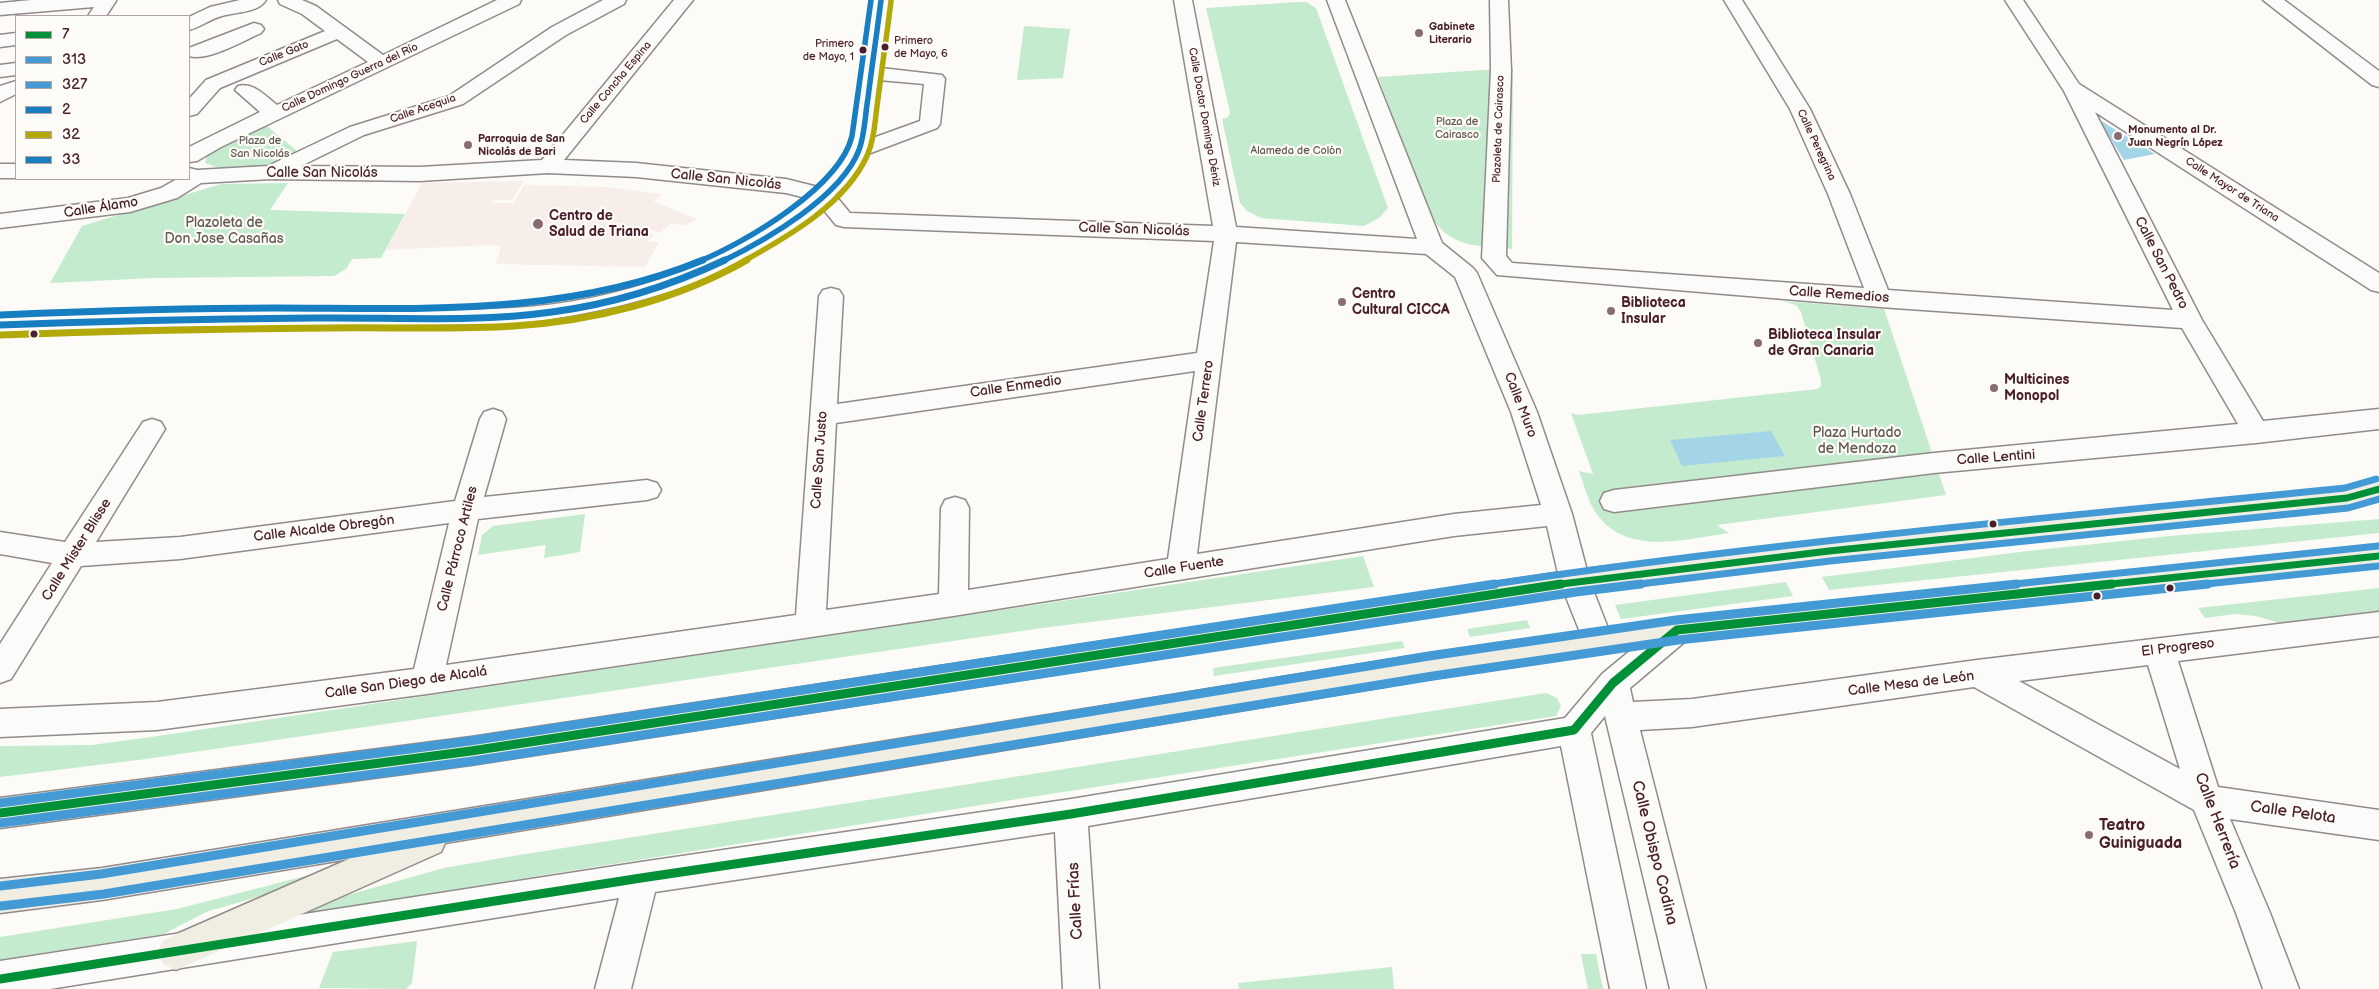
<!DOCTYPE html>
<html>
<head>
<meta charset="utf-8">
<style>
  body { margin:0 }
  #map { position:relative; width:2379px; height:989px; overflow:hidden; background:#fcfbf8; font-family:"Balsamiq Sans",sans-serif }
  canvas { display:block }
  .legend { position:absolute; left:15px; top:15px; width:175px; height:165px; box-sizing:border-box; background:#fdfcf7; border:1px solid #b5a4a5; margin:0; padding:6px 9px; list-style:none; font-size:15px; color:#4a1f2b }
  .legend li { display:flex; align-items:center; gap:10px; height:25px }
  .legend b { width:25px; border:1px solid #b5a4a5 }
</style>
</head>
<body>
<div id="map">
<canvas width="2379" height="989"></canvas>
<ul class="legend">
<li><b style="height:6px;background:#009038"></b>7</li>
<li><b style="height:6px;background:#449ad5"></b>313</li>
<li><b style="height:6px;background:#449ad5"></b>327</li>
<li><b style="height:6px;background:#187ec2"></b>2</li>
<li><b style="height:6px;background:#b2a909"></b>32</li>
<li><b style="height:6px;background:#187ec2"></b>33</li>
</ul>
</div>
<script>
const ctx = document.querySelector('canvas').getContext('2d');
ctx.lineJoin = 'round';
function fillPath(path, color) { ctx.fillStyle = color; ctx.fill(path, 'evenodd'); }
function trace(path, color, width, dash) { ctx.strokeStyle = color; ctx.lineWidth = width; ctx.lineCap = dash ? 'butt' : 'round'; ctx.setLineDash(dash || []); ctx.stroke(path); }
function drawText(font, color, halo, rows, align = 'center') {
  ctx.font = font + ' "Balsamiq Sans",sans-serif'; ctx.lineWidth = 4.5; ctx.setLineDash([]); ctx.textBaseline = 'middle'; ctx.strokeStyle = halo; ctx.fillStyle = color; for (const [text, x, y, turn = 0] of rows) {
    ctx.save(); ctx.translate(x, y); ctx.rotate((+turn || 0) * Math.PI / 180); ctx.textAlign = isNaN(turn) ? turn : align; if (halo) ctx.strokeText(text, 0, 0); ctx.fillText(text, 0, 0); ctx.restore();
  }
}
const built = new Path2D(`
  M524,181L512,200H493L492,203H514L524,185L606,187L662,194L654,202L697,219L686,225L670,224L660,233L649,229L646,231L654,235L647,242H659L645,267L496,264L501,246L492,245L386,250L422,183Z`);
const green = new Path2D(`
  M1297,2H1306L1316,8L1388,208L1379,218L1364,226L1261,218L1247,211L1240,203L1222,119L1228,117L1230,112L1206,8Z
  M1024,26L1070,29L1063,78L1017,80Z
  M1513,68L1512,249C1477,245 1450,249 1430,214L1378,77Z
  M292,108L297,111L267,126L298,152L260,169L219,168L205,163L207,153Z
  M288,183L270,210L405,214L381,258L352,259L346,269L334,276L154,278L50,283L82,226L221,184Z
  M1782,301L1884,309L1946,495L1717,525L1729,533C1685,539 1624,558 1594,510C1587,498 1584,484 1579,471L1593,474L1571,413L1578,415L1817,389L1821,386V380L1801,312L1796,305Z
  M585,514L580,552L544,558L546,545L478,555L482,535L493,526Z
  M2379,519V533L1829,590L1822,577L2028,551L2169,536Z
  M1363,556L1374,587L1042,628L146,759L0,777V746L92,745L151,737Z
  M1786,582L1793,596L1621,619L1615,605Z
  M2379,588V613L2283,624L2256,616L2235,614L2205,618L2198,608Z
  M1527,620L1530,628L1470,637L1467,629Z
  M1402,641L1405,648L1214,676L1213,668Z
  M1546,693L1557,698L1561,706L1556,716L1018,799L302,914L303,911L312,905L444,868L513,856Z
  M317,873L319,879L206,912L164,934L0,960V937L177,909Z
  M417,941L412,983L406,989L319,988L333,952Z
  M1581,954H1596L1603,989H1588Z
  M1392,967L1394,989H1239L1238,983Z`);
const water = new Path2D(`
  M2098,119L2155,154L2124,160Z
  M1771,431L1785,456L1682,466L1670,440Z`);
const minor = new Path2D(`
  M31,0H116V1L106,16H88L94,7L0,15V3Z
  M240,0H266C258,13 235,12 222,16C210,19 201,27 189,30V17L210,7Z
  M278,0H302L316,6L383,55L497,0H521L519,4L221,147L197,161L189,162V147L260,112L235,90L238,86C254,82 265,96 277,105L368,62L337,39L220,88L197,114L189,116V99L206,80L325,31L302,14L280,4Z
  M603,0H626L624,4L566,35L463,104L364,135L301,166L420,167L542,160L674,0H693L564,160L636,163L786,179L818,187L842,162L850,145L872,0H890L881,68L942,75L945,79L940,124L937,128L868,154L852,178L835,195L850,213L1213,226L1174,0H1192L1236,227L1417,239L1327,0H1345L1442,243L1473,268L1477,273L1537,412L1572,514L1590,582L1613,641L1609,650L1598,654L1587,650L1560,582L1547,526L1454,536L953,616L427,694L157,730L0,737V709L157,702L414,669L449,523L180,559L81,566L11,679L0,683V644L52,563L0,554V532L65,542L143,422L152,419L161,422L165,429L96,542L180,537L455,501L480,419L484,412L493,409L502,412L506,419L484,497L647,480L657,483L661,490L657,497L647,500L478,519L446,665L796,615L819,296L823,290L831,288L839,290L843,296L837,404L1197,353L1214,241L844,227L836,225L822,208C734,282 626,311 514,324L148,327L0,333V317C102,313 203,310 305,309C374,309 445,312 514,308C619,302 724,265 806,198L786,193L636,177L548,173L420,181L271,179L201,183L177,198L130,212L0,228V214L128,198L161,188L177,179H189V168L197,170L268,166L350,127L449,96L552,27ZM879,80L924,84L920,121L873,138ZM1236,242L1426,254L1455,277L1511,412L1541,505L1454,514L1197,554ZM1195,371L1168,559L968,590L969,508L965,500L955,497L945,500L941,508L939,594L826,610L836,423Z
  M1490,0H1508L1511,70L1506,256L1512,263L1864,288L1828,194L1790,109L1724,0H1742L1810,109L1850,194L1888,290L2173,310L2064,91L2005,0H2023L2079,84L2379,273V292L2371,290L2095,112L2202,320L2263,421L2379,409V429L2256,443L1934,473L1614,512L1604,509L1600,501L1604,493L1614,490L1934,453L2238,424L2182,328L1880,307L1497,275L1482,258L1491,70Z
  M2263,0H2284L2379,71V87L2372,85Z
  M254,23L261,25L264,29L261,33C243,41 207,62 189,56V48Z
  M16,33V45L0,47V35Z
  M16,63V75L0,77V65Z
  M16,81V94L0,102V86Z
  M0,164H16V178H0Z
  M2379,612V636L2178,661L2218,787L2379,810V840L2230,819L2270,913L2299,989H2263L2236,913L2194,810L1974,687L1692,727L1640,730L1706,989H1670L1605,716L1591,733L1646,989H1610L1561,746L1088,826L1099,989H1063L1055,832L655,892L631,989H595L619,898L50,989H0V961L641,862L1071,799L1565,718L1602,674L1666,621L1677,618L1688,621L1692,630L1688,639L1630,688L1633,702L1692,699L1977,660ZM2148,665L2180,769L2019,681Z`);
const major = new Path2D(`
  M2379,479V499L2347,509L1829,562L1575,594L471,765L0,828V798L471,737L1575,570L1829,540L2347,487Z
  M2379,545V567L1677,642L1431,679L445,843L441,852L176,970L163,964L158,952L163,940L349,859L102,900L0,913V879L102,868L1431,653L1677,618Z`);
const bus1Far1 = new Path2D(`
  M1553,585L1829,551L2347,498L2379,489
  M2101,585L2379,556`);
const bus1 = new Path2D(`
  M0,813L471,751L1561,584
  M0,979L641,878L1071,814L1574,730L1613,683L1677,630L2112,584`);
const bus2Far1 = new Path2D(`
  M1631,585L1830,561L2348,508L2379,499
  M2196,585L2379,566`);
const bus2 = new Path2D(`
  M1,823L473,761L1576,592L1641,584
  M1,906L104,894L1433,676L1678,640L2208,584`);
const bus3Far1 = new Path2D(`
  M1487,585C1771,542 2059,517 2345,488L2376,479
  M2005,585L2378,546`);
const bus3 = new Path2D(`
  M0,803L470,741L1495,584
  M0,886L101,874L1429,656L1676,620L2017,584`);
const bus4Far1 = new Path2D(`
  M723,261C766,240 841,197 859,150C865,134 865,115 868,98C872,65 877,33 881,0`);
const bus4 = new Path2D(`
  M0,325C105,321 209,319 314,318C393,317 474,323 552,312C613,304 670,286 725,260`);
const bus5Far1 = new Path2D(`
  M744,261C789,236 845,204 867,156C875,138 875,118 878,99C882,67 887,34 891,1`);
const bus5 = new Path2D(`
  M0,335C109,331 218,329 327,328C389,327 452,330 514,326C594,321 677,300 747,260`);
const bus6Far1 = new Path2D(`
  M700,261C746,242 840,187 852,136L871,0`);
const bus6 = new Path2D(`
  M0,315C92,311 184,308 275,308C422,308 565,317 703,260`);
const markers = [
  [1419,33,5,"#886c73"],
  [885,47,4.5,"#4a1f2b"],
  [863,50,4.5,"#4a1f2b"],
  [2118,136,5,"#886c73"],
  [468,145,5,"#886c73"],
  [538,224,6,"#886c73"],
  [1342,302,5,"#886c73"],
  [1611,311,5,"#886c73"],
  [34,334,4.5,"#4a1f2b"],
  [1758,343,5,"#886c73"],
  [1994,388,5,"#886c73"],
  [1993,524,4.5,"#4a1f2b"],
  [2170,588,4.5,"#4a1f2b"],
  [2097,596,4.5,"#4a1f2b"],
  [2089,835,5,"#886c73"]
];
const farPoinames = [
  ["Gabinete",1429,27],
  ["Literario",1429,40],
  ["Monumento al Dr.",2128,130],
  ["Juan Negrín López",2128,143],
  ["Parroquia de San",478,139],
  ["Nicolás de Bari",478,152]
];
const farBusnames = [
  ["Primero",894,41],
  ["de Mayo, 6",894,54],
  ["Primero",854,44,"right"],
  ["de Mayo, 1",854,57,"right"]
];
const farStreetnames = [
  ["Calle Gato",284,54,-22],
  ["Calle Domingo Guerra del Río",350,78,-25],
  ["Calle Concha Espina",616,83,-50],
  ["Calle Acequia",423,109,-19],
  ["Calle Doctor Domingo Déniz",1204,117,80],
  ["Plazoleta de Cairasco",1499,129,-88],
  ["Calle Peregrina",1816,145,65],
  ["Calle Mayor de Triana",2232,190,33]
];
const farParknames = [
  ["Plaza de",1457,122],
  ["Cairasco",1457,135],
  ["Plaza de",260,141],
  ["San Nicolás",260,154],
  ["Alameda de Colón",1296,151]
];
const streetNames = [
  ["Calle San Nicolás",322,173],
  ["Calle San Nicolás",726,180,6],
  ["Calle Álamo",101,208,-9],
  ["Calle San Nicolás",1134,230,2],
  ["Calle San Pedro",2161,263,63],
  ["Calle Remedios",1839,295,4],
  ["Calle Enmedio",1016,387,-8],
  ["Calle Terrero",1204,401,-82],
  ["Calle Muro",1520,405,69],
  ["Calle Lentini",1996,458,-4],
  ["Calle San Justo",820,460,-86],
  ["Calle Alcalde Obregón",324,529,-7],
  ["Calle Párroco Artiles",458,549,-76],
  ["Calle Mister Blisse",77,550,-58],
  ["Calle Fuente",1184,568,-9],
  ["El Progreso",2178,648,-7],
  ["Calle San Diego de Alcalá",406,683,-8],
  ["Calle Mesa de León",1911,684,-7]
];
const poiNames = [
  ["Centro de",549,216],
  ["Salud de Triana",549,232],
  ["Centro",1352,294],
  ["Cultural CICCA",1352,310],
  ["Biblioteca",1621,303],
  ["Insular",1621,319],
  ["Biblioteca Insular",1768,335],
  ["de Gran Canaria",1768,351],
  ["Multicines",2004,380],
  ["Monopol",2004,396]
];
const parkNames = [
  ["Plazoleta de",224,223],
  ["Don Jose Casañas",224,239],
  ["Plaza Hurtado",1857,433],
  ["de Mendoza",1857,449]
];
const nearStreetnames = [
  ["Calle Pelota",2293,813,8],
  ["Calle Herrería",2217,821,69],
  ["Calle Obispo Codina",1654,853,76],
  ["Calle Frías",1076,901,-93]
];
const nearPoinames = [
  ["Teatro",2099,826],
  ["Guiniguada",2099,844]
];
fillPath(built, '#f7ede9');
fillPath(green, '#c4ebce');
fillPath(water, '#a4d5e6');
trace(minor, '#928a8b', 3);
trace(major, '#928a8b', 3);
fillPath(minor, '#fbfbf9');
fillPath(major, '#f0ede3');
trace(bus1Far1, '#009038', 7);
trace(bus1, '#009038', 9);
trace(bus2Far1, '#449ad5', 7);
trace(bus2, '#449ad5', 9);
trace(bus3Far1, '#449ad5', 7);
trace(bus3, '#449ad5', 9);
trace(bus4Far1, '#187ec2', 5.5);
trace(bus4, '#187ec2', 7);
trace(bus5Far1, '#b2a909', 5.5);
trace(bus5, '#b2a909', 7);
trace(bus6Far1, '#187ec2', 5.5);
trace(bus6, '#187ec2', 7);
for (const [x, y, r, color] of markers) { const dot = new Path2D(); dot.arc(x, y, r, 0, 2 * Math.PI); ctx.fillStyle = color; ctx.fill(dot); trace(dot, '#fdfcf7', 2); }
drawText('bold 11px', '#4a1f2b', '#fdfcf7', farPoinames, 'left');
drawText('11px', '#4a1f2b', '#fdfcf7', farBusnames, 'left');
drawText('11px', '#4a1f2b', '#fdfcf7', farStreetnames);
drawText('11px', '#615851', '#fdfcf7', farParknames);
drawText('14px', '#4a1f2b', '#fdfcf7', streetNames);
drawText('bold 14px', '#4a1f2b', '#fdfcf7', poiNames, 'left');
drawText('14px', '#615851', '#fdfcf7', parkNames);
drawText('16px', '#4a1f2b', '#fdfcf7', nearStreetnames);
drawText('bold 16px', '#4a1f2b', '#fdfcf7', nearPoinames, 'left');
</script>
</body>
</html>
